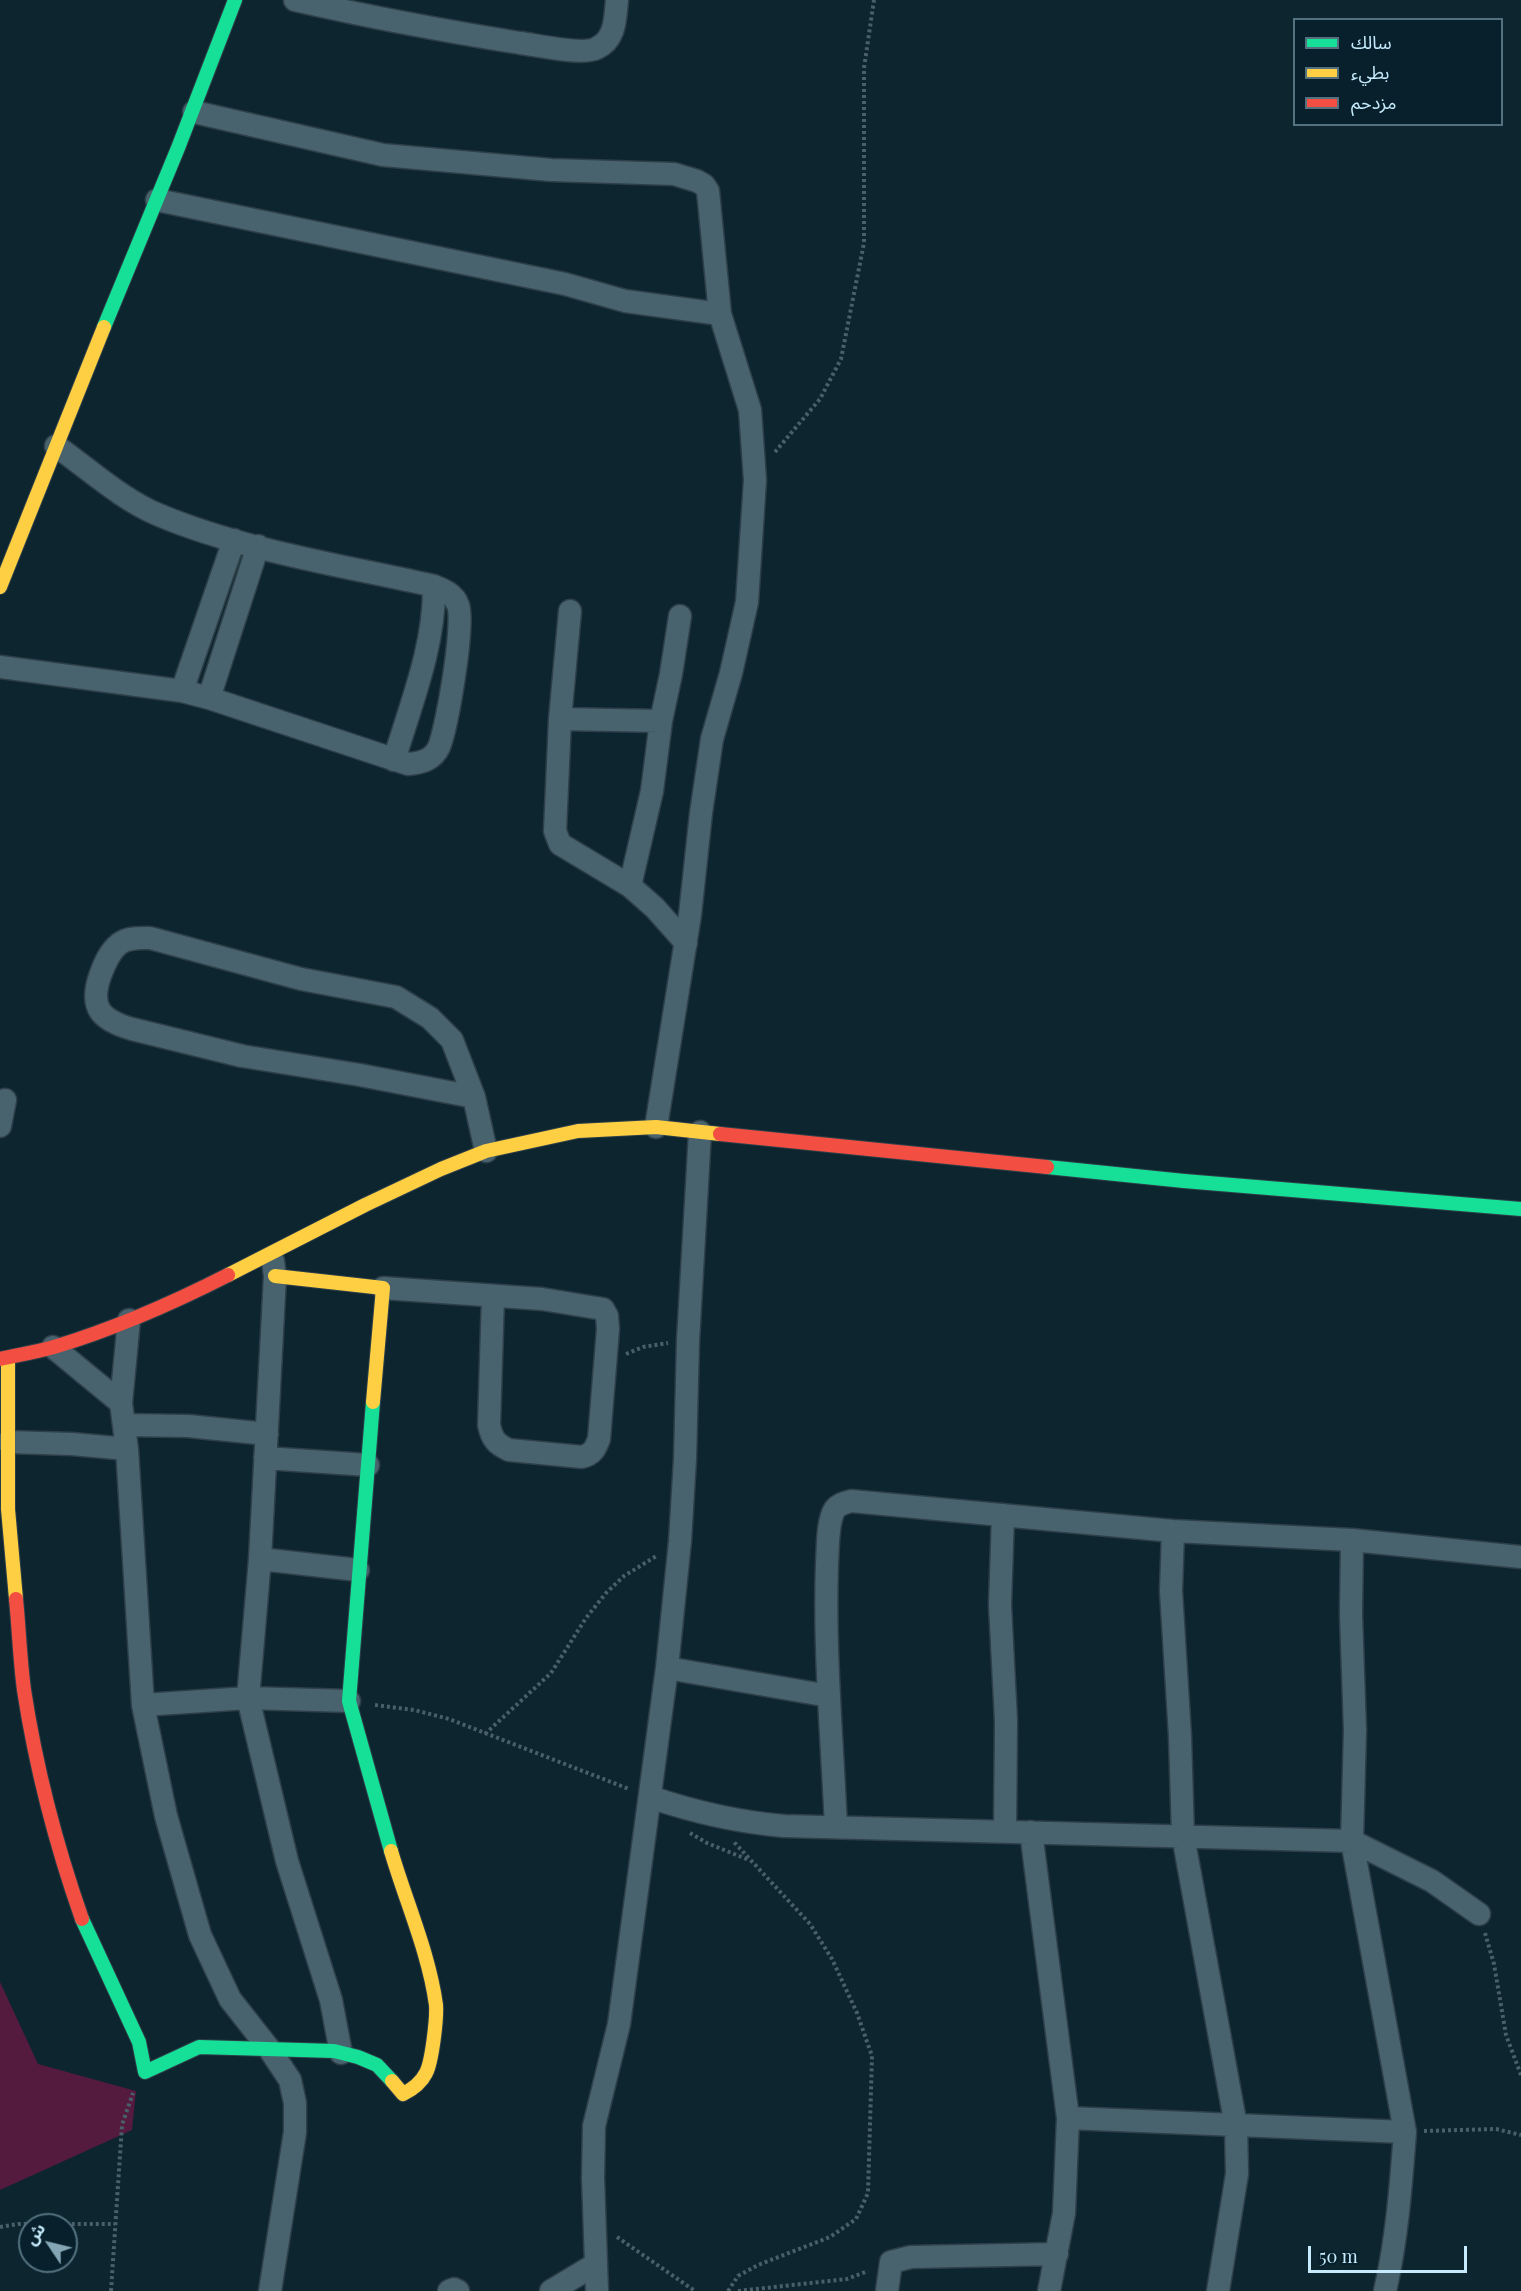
<!DOCTYPE html>
<html>
<head>
<meta charset="utf-8">
<style>
  body { margin:0 }
  #map { position:relative; width:1521px; height:2291px; overflow:hidden; background:#0d252f; font-family:"Playfair Display","Noto Sans Arabic",serif }
  canvas { display:block }
  .legend { position:absolute; left:1293px; top:18px; width:210px; height:108px; box-sizing:border-box; background:#07202b; border:2px solid #53717f; margin:0; padding:8px 10px; list-style:none; font-size:18px; color:#c6ebfd }
  .legend li { display:flex; align-items:center; gap:12px; height:30px }
  .legend b { width:30px; border:2px solid #53717f }
  .north { position:absolute; left:18px; top:2213px; width:60px; height:60px; box-sizing:border-box; background:#07202b; border:2px solid #53717f; border-radius:50%; rotate:305deg; font-size:16px; font-weight:700; line-height:24px; text-align:center; color:#c6ebfd }
  .north::after { content:''; display:block; margin:auto; width:21px; height:27px; background:#85a6b5; clip-path:polygon(50% 0,100% 100%,50% 72%,0 100%) }
  .scale { position:absolute; left:1308px; top:2246px; width:159px; height:27px; box-sizing:border-box; border:3px solid #c6ebfd; border-top:0; padding-left:8px; font-size:18px; line-height:21px; white-space:nowrap; color:#c6ebfd; -webkit-text-stroke:4px #07202b; paint-order:stroke }
</style>
</head>
<body>
<div id="map">
<canvas width="1521" height="2291"></canvas>
<ul class="legend">
<li><b style="height:8px;background:#16e098"></b>سالك</li>
<li><b style="height:8px;background:#ffcf43"></b>بطيء</li>
<li><b style="height:8px;background:#f24e42"></b>مزدحم</li>
</ul>
<div class="north">ش</div>
<div class="scale">50 m</div>
</div>
<script>
const ctx = document.querySelector('canvas').getContext('2d');
ctx.lineJoin = 'round';
function fillPath(path, color) { ctx.fillStyle = color; ctx.fill(path, 'evenodd'); }
function trace(path, color, width, dash) { ctx.strokeStyle = color; ctx.lineWidth = width; ctx.lineCap = dash ? 'butt' : 'round'; ctx.setLineDash(dash || []); ctx.stroke(path); }
const green = new Path2D(`
  M0,1982L38,2064L136,2091L132,2130L0,2190Z`);
const path = new Path2D(`
  M775,452L820,399L841,359L864,243V68L874,0
  M626,1354L643,1347L668,1343
  M375,1705L414,1710L449,1719L629,1789
  M485,1734L551,1673L586,1618L606,1593L624,1576L658,1555
  M690,1833L707,1843L749,1860
  M1485,1933L1494,1964L1506,2035L1521,2075
  M1424,2131L1496,2129L1521,2135
  M0,2227L18,2224H115
  M617,2237L695,2291
  M111,2291L122,2125L133,2093
  M728,2291L738,2276L758,2265L830,2237L856,2219L868,2193L872,2056L857,2013L832,1959L810,1924L733,1841
  M738,2291L847,2279L868,2271`);
const street = new Path2D(`
  M295,0C369,17 445,31 520,43C537,45 583,56 597,48C616,39 615,18 617,0
  M194,112L383,155L551,170L674,174L697,181L704,185L708,191L720,314L750,410L755,480L747,602L731,673L712,739L701,813L690,915L656,1127
  M157,200L565,284L625,301L720,314
  M570,611L560,719L555,831L560,844L630,886L655,908L686,943
  M0,667L182,691L209,698L408,764C421,763 433,760 439,747C447,727 465,624 458,605C454,594 444,590 434,586C345,566 242,550 159,515C121,499 89,469 56,446
  M182,691L234,540
  M209,698L258,546
  M560,719L661,721
  M394,760C411,704 435,645 434,586
  M630,886L652,791L661,721L671,674L680,616
  M474,1097L360,1075L242,1056L132,1029C101,1020 89,1008 100,976C104,965 109,952 119,944C128,937 140,938 150,938L301,979L396,997L430,1018L452,1040L474,1097L486,1151
  M0,1126L5,1100
  M273,1261L275,1276L260,1559L248,1698L287,1861L331,2000L341,2053
  M383,1288L542,1299L603,1309L607,1316L608,1329L599,1439C595,1449 593,1454 582,1457L509,1450C496,1444 492,1439 489,1425L493,1296
  M129,1320L121,1403L127,1449L143,1705L166,1816L200,1935L230,1999L270,2050L290,2080L295,2103V2132L270,2291
  M53,1347L121,1403
  M124,1425L188,1426L267,1434
  M8,1442L72,1444L127,1449
  M265,1458L368,1465
  M1003,1515L1000,1605L1006,1721L1005,1831
  M1173,1531L1171,1591L1180,1736L1183,1836L1236,2126L1237,2174L1218,2291
  M260,1559L358,1570
  M667,1668L829,1696
  M143,1705L248,1698L349,1701
  M650,1797C694,1812 737,1822 784,1826L1352,1841L1432,1881L1479,1914
  M836,1827C832,1739 824,1651 827,1564C828,1550 827,1521 835,1509C839,1504 844,1503 851,1501L1173,1531L1352,1540L1521,1557
  M1031,1832L1068,2118L1064,2213L1049,2291
  M1068,2118L1405,2132L1352,1841L1355,1730L1351,1615L1352,1540
  M449,2291L454,2289L458,2291
  M551,2291L596,2264
  M597,2291L593,2178L594,2126L619,2024L667,1668L680,1541L685,1459L688,1341L700,1132
  M887,2291L891,2262L911,2257L1057,2254
  M1385,2291C1397,2239 1401,2185 1405,2132`);
const fast = new Path2D(`
  M104,327L178,148L235,0
  M1047,1167L1184,1181L1521,1209
  M373,1402L349,1701L391,1851
  M82,1919L139,2042L145,2072L199,2047L334,2051L358,2057L377,2065L392,2081`);
const slow = new Path2D(`
  M0,587L104,327
  M228,1275L365,1205L441,1169L486,1151L578,1131L656,1127L720,1134
  M275,1276L383,1288L373,1402
  M8,1358V1509L16,1599
  M391,1851C406,1902 429,1953 436,2005C437,2018 432,2062 426,2073C421,2083 413,2089 403,2094L392,2081`);
const jam = new Path2D(`
  M720,1134L1047,1167
  M0,1359C18,1355 36,1352 54,1347C114,1329 173,1303 228,1275
  M16,1599C19,1629 20,1660 24,1690C36,1768 56,1845 82,1919`);
fillPath(green, '#551b3f');
trace(street, '#2d3f48', 25);
trace(fast, '#2d3f48', 16);
trace(slow, '#2d3f48', 16);
trace(jam, '#2d3f48', 16);
trace(path, '#49606a', 4, [3, 3]);
trace(street, '#48636e', 22);
trace(fast, '#16e098', 14);
trace(slow, '#ffcf43', 14);
trace(jam, '#f24e42', 14);
</script>
</body>
</html>
